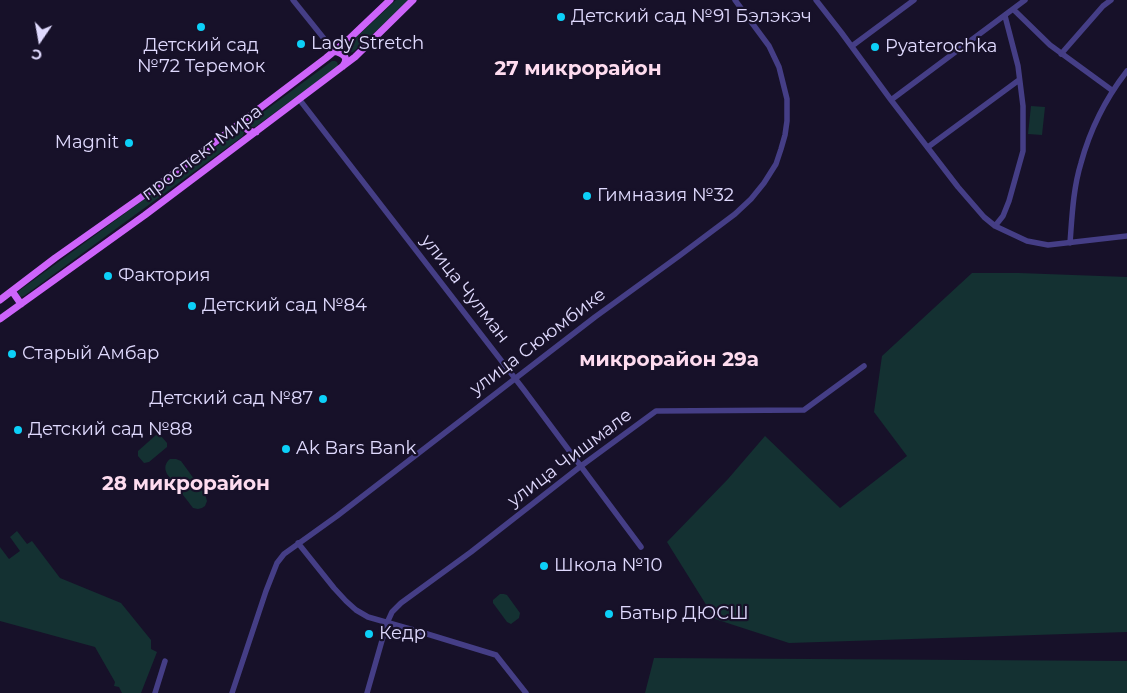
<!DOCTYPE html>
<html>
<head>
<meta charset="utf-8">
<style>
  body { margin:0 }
  #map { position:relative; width:1127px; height:693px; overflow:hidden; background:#171129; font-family:Montserrat,sans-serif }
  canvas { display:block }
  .north { position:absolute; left:15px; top:15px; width:50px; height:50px; -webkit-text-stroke:4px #171129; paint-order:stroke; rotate:192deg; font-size:14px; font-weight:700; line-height:20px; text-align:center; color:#e0dafe }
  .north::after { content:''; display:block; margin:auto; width:18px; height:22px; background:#e0dafe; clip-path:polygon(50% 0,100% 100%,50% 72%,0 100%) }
</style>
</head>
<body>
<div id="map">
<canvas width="1127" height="693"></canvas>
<div class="north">С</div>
</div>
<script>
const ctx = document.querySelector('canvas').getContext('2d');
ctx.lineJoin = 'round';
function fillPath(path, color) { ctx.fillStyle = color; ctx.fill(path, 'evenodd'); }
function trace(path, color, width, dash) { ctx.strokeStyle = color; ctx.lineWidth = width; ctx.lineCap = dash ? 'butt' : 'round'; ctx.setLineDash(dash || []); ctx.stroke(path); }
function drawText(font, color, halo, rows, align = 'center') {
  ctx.font = font + ' Montserrat,sans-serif'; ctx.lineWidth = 4.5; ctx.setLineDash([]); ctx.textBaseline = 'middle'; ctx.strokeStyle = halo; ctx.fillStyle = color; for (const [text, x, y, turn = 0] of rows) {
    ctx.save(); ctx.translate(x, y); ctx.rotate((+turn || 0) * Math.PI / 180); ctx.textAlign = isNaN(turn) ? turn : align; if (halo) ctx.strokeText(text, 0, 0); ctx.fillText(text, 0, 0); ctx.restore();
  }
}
const green = new Path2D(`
  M396,0H410L353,52L348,53L346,51V48L347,46Z
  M332,61H335L337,62L338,65L337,67L255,127H252L249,125L251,121Z
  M1031,106L1045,107L1042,135L1028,134Z
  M241,129L244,132L243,136L24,296L21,297L19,295L18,292L20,290L239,130Z
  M972,273H1019L1127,277V632L789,643L715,619L667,542L728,479L765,436L840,508L907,456L874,412L882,356Z
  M156,435L161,436L167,443V447L149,462L144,463L138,456V451Z
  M170,459H176L181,461L205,494L207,501L205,506L202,508L198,509L193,508L167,474C164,468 165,463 170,459Z
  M17,531L27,544L32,541L60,578L121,603L151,640V649L157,652L141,693H122L119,687L114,686L115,682L95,647L0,621V547L9,559L20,551L10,537Z
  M500,594H504L507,595L520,613L519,618L511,624L507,622L493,603V600Z
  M654,658L1127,661V693H645Z`);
const minor = new Path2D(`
  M293,0L334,51
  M816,0L841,32L891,100L958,187L984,217L995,226L1027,241L1048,245L1127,236
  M1013,9L1050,45L1113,91
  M852,46L914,0
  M1061,54L1103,6L1111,0
  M299,99L524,390L641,547
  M891,100L1025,0
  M928,147L1019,80
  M995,226L1003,216L1009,201L1023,151V106L1018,66L1005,16
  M1070,243C1072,217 1073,189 1081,163C1090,130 1106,98 1127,71
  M298,543L334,588L346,601L356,610L368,617L424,633L496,655L526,693
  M155,693L165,661
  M232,693L266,591L277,563L284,554L337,516L595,317L679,256L735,214L751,199L764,183L776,164L781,149L785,135L787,121V99L779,67L769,46L735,0
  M367,693L387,623L392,612L401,603L471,552L581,466L656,411L804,410L864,366`);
const major = new Path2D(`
  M334,51C342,53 350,57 343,66
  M246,118C242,127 247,132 256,132
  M12,291L21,304
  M0,300L55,258L157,186L326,58L349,39L390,0
  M0,319L145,215L343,66L355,57L413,0`);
const markers = [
  [561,17,5,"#0cd0f8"],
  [201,27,5,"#0cd0f8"],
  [301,44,5,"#0cd0f8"],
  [875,47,5,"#0cd0f8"],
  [129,143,5,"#0cd0f8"],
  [587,196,5,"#0cd0f8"],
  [108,276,5,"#0cd0f8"],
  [192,306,5,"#0cd0f8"],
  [12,354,5,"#0cd0f8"],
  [323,399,5,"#0cd0f8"],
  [18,430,5,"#0cd0f8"],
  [286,449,5,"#0cd0f8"],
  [544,566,5,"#0cd0f8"],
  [609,614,5,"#0cd0f8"],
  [369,634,5,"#0cd0f8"]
];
const poiNames = [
  ["Детский сад №91 Бэлэкэч",571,17],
  ["Lady Stretch",311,44],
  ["Детский сад",201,46,"center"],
  ["№72 Теремок",201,67,"center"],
  ["Pyaterochka",885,47],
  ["Magnit",119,143,"right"],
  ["Гимназия №32",597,196],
  ["Фактория",118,276],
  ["Детский сад №84",202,306],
  ["Старый Амбар",22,354],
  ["Детский сад №87",313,399,"right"],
  ["Детский сад №88",28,430],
  ["Ak Bars Bank",296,449],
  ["Школа №10",554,566],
  ["Батыр ДЮСШ",619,614],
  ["Кедр",379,634]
];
const streetNames = [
  ["проспект Мира",202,153,-37],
  ["улица Чулман",465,289,52],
  ["улица Сююмбике",538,342,-37],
  ["улица Чишмале",570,458,-37]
];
const quarterNames = [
  ["27 микрорайон",578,69],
  ["микрорайон 29а",669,360],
  ["28 микрорайон",186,484]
];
fillPath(green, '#143132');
trace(minor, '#453e86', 5.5);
trace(major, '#cd64fa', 7);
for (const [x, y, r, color] of markers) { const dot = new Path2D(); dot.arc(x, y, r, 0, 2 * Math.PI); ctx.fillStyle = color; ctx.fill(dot); trace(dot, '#171129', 2); }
drawText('18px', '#e0dafe', '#171129', poiNames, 'left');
drawText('18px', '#e0dafe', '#171129', streetNames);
drawText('bold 20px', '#fedcef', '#171129', quarterNames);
</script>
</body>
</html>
